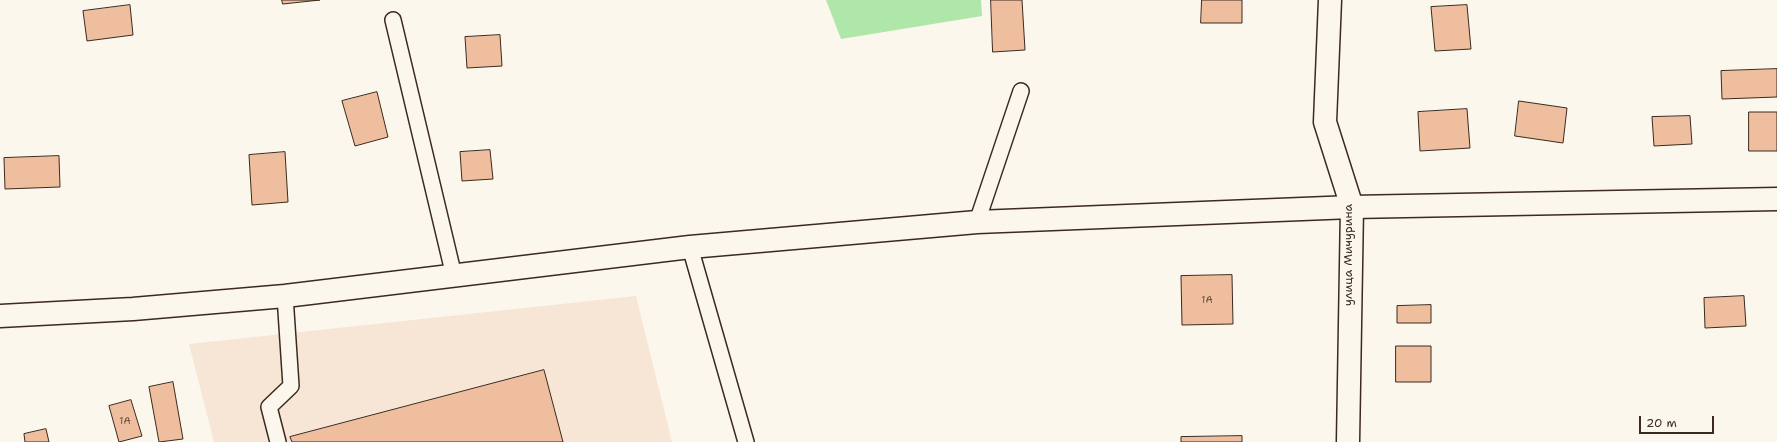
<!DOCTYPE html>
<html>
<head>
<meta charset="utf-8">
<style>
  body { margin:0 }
  #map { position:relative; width:1777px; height:442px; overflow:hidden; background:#fbf7ec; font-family:"Shantell Sans",sans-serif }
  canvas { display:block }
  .scale { position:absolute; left:1639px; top:416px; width:75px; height:18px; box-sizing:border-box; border:2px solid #3b2a1e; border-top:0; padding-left:5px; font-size:12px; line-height:14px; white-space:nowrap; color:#3b2a1e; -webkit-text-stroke:3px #fbf7ec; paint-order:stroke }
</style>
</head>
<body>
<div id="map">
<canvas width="1777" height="442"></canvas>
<div class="scale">20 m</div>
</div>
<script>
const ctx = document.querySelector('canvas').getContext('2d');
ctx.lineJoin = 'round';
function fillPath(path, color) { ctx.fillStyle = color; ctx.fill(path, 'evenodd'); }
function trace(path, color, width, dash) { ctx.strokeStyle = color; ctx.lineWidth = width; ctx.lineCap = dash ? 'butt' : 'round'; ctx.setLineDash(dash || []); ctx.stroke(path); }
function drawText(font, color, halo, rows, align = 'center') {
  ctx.font = font + ' "Shantell Sans",sans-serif'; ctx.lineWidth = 4; ctx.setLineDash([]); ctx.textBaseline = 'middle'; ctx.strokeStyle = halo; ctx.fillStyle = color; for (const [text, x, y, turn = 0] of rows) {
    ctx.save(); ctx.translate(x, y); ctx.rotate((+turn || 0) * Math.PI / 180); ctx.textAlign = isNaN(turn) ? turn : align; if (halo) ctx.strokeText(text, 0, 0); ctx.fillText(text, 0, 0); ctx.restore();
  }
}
const built = new Path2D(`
  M636,296L672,442H214L189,344Z`);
const green = new Path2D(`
  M826,0H981L982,16L841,39Z`);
const building = new Path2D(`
  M282,0H320L283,4Z
  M991,0H1022L1025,50L993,52Z
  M1202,0H1242V23H1201Z
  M130,5L133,35L87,41L83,11Z
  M1467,5L1471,49L1435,51L1431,7Z
  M500,35L502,66L467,68L465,37Z
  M1777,69V97L1722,99L1721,71Z
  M377,92L388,137L355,146L342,101Z
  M1519,101L1567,108L1563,143L1515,136Z
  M1467,109L1470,148L1420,151L1418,112Z
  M1749,112H1777V151H1749Z
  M1690,116L1692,144L1654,146L1652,117Z
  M490,150L493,179L462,181L460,152Z
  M285,152L288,202L252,205L249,155Z
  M59,156L60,187L5,189L4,158Z
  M1232,275L1233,324L1182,325L1181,276Z
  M1744,296L1746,326L1705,328L1704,298Z
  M1431,305V323H1397V306Z
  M1396,346H1431V382H1396Z
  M544,370L563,442H292L290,437Z
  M173,382L183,439L159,442L149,387Z
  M131,400L142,436L119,442L109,406Z
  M46,429L49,442H25L24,434Z
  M1242,436V442H1181V437Z`);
const service = new Path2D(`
  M393,20L454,276
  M977,222L1021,91
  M690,247L746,442
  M278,442L269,407L291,386L285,296`);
const minor = new Path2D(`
  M1330,0L1325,122L1352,207L1348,442`);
const tertiary = new Path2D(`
  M0,316L133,309L285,296L690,247L977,222L1352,207L1777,199`);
const numberNames = [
  ["1А",1207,300],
  ["1А",125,421]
];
const streetNames = [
  ["улица Мичурина",1349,255,-90]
];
fillPath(built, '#f7e6d5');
fillPath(green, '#afe6a9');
fillPath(building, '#eebe9e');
trace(building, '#3b2a1e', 1);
trace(service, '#3b2a1e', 18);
trace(minor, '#3b2a1e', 25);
trace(tertiary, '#3b2a1e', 25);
trace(service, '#fbf7ec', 15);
trace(minor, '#fbf7ec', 22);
trace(tertiary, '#fbf7ec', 22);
drawText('10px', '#684f3e', null, numberNames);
drawText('12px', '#3b2a1e', '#fbf7ec', streetNames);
</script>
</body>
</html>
